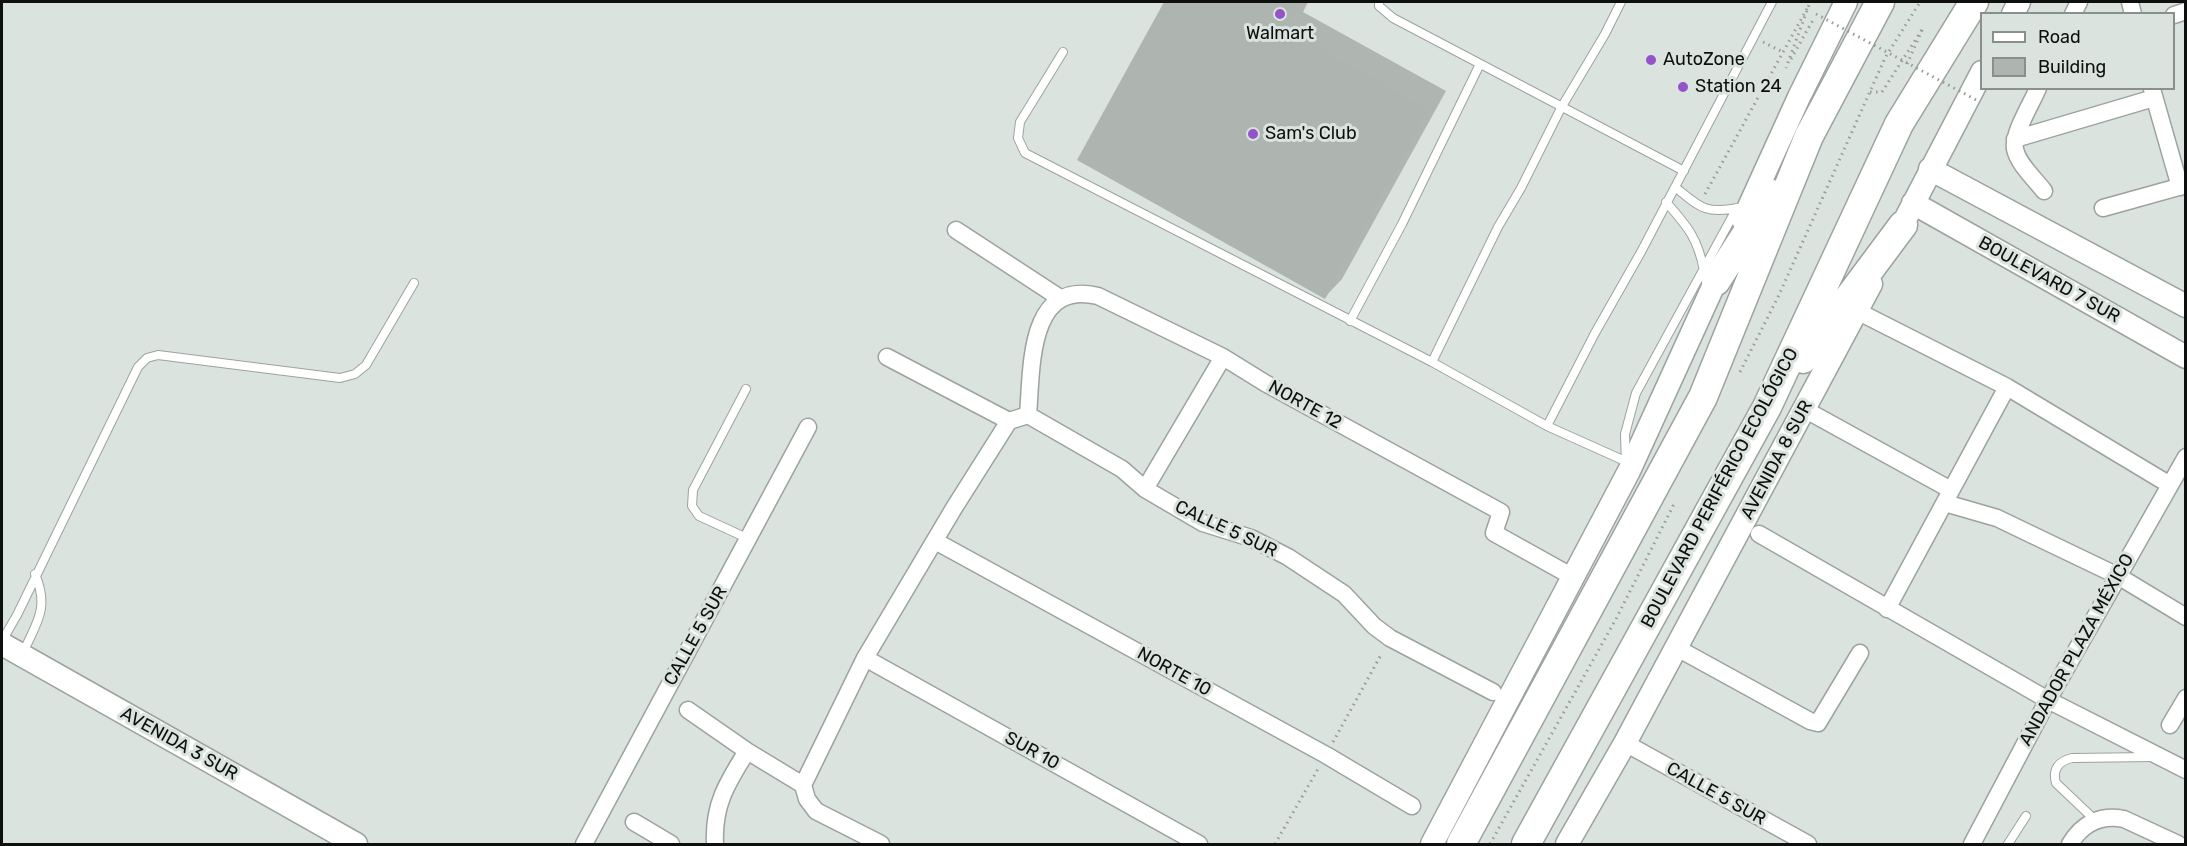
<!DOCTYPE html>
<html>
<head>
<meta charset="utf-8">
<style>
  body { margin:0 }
  #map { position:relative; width:2187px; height:846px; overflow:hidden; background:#dbe3de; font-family:Rubik,sans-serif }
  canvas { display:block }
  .frame { position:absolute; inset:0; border:3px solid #0d100e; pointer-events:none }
  .legend { position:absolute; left:1980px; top:12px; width:195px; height:78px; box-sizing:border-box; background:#dbe3de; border:2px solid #898f8b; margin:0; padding:8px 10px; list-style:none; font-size:18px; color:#0d100e }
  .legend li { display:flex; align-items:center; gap:12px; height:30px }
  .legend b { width:30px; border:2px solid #898f8b }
</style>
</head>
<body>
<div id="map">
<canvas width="2187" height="846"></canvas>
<div class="frame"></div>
<ul class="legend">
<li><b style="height:8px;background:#fff"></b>Road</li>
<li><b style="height:16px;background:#aeb5b0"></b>Building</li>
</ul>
</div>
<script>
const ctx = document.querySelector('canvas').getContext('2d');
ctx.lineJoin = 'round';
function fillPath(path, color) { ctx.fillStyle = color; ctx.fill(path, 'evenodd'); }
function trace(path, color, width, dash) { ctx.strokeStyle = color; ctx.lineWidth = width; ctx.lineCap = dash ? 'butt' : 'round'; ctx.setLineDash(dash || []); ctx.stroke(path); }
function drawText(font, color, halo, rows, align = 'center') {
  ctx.font = font + ' Rubik,sans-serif'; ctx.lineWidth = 6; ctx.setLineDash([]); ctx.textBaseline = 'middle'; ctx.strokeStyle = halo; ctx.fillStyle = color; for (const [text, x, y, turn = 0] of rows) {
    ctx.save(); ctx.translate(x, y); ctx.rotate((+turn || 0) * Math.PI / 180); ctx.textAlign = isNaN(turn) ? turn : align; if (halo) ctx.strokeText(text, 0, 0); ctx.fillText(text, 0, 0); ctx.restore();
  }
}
const shadow = new Path2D(`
  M1166,2H1308L1303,12L1446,91L1342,279L1325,297L1079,160Z`);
const building = new Path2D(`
  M1164,2H1300L1287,29L1430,109L1325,299L1077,160Z`);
const path = new Path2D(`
  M1763,42L1783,52
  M1791,59L1813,20
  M1870,92H1882L1923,28L1907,64
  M1705,194L1809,5L1786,68
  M1740,372L1779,295L1885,58L1920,2
  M1333,742L1382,653
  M1275,844L1318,769
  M1490,844L1616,619L1674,504`);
const lane = new Path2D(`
  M1379,2V6L1393,18L1684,171
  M1063,52L1020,122L1018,138L1025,153L1432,362L1547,426L1625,461
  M1675,187C1700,207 1704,214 1738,208
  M1666,202C1687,226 1698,238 1704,271
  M1350,321L1402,224L1480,64
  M1432,362L1498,227L1521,188L1561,108L1605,34L1621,2
  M746,389L693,490L692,506L699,516L749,539
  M1547,426L1595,333L1641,252L1772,2
  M1626,464L1625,434L1636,393L1737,208
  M2,641L17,615L138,367L147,358L158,355L340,378L355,374L366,365L414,283
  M22,655C36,623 50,609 35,574
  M2095,820L2056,783C2052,769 2059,761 2072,758L2152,757
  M2008,844L2026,816`);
const street = new Path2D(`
  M2130,2L2133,14
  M2073,14L2079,2
  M2174,15L2186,11
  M2038,88C2032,103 2012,134 2015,149C2018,164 2035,179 2044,191
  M2152,89L2180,187
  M2015,139L2154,98
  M2103,208L2186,185
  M956,230L1060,298
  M1857,311L2007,387L2170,485
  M887,357L1009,421L1028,415L1122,469L1145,489L1203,523L1251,538L1288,557L1344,594L1374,626L1390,638L1493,692
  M1804,409L1951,490
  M1028,415C1032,370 1027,279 1098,296L1223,357L1265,383L1501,512L1494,533L1573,577
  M1145,489L1223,357
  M1945,503L1997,518L2118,576L2186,617
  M1759,534L2048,700L2186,770
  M935,541L1326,755L1412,806
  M1887,609L2007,387
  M1677,648L1810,721L1818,723L1860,653
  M865,658L1199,844
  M688,710L747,751L803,785L807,799L816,811L881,844
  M2170,725L2186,698
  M1625,743L1808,844
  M803,785L865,658L954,508L1009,421
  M634,822L671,844
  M584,844L808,427
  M715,844C713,805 727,783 747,751
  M1972,844L2048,700L2186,457
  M2070,844C2082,824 2100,814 2124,819L2178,844`);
const secondary = new Path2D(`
  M2013,14L2019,2
  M1930,169L2186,306
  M1913,203L2186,357
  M1743,220L1799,97L1846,2
  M1895,239L1982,72
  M2,644L356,844
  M1432,844L1629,471L1722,267
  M1567,844L1625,743L1871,284`);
const highway = new Path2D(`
  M1716,281L1772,194
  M1803,359L1903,225
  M1461,844L1703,397L1809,136L1880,2
  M1526,844L1767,407L1899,124L1974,2`);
const pathBridge = new Path2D(`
  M1816,14L1980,102`);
const markers = [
  [1280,14,6,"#9453c9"],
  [1651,60,6,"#9453c9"],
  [1683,87,6,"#9453c9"],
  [1253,134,6,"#9453c9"]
];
const poiNames = [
  ["Walmart",1280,34,"center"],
  ["AutoZone",1663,60],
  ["Station 24",1695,87],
  ["Sam's Club",1265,134]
];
const streetNames = [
  ["BOULEVARD 7 SUR",2049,280,29],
  ["NORTE 12",1305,405,29],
  ["AVENIDA 8 SUR",1777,460,-62],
  ["BOULEVARD PERIFÉRICO ECOLÓGICO",1720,488,-62],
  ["CALLE 5 SUR",1226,529,25],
  ["CALLE 5 SUR",696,636,-61],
  ["ANDADOR PLAZA MÉXICO",2077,650,-61],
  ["NORTE 10",1174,672,29],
  ["AVENIDA 3 SUR",179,744,29],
  ["SUR 10",1032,751,29],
  ["CALLE 5 SUR",1716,794,29]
];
fillPath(shadow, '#0003');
fillPath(building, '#aeb5b0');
trace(lane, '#9ca39f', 10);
trace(street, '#9ca39f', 19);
trace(secondary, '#9ca39f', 25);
trace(highway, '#9ca39f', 31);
trace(path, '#969c98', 3, [1.5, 4.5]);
trace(lane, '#fff', 8);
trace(street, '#fff', 16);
trace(secondary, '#fff', 22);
trace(highway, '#fff', 28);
trace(pathBridge, '#969c98', 3, [1.5, 4.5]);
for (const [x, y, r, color] of markers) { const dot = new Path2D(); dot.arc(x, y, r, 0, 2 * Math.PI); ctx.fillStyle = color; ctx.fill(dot); trace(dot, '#dbe3de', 2); }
drawText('18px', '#0d100e', '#dbe3de', poiNames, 'left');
drawText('18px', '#0d100e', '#dbe3de', streetNames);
</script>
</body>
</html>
